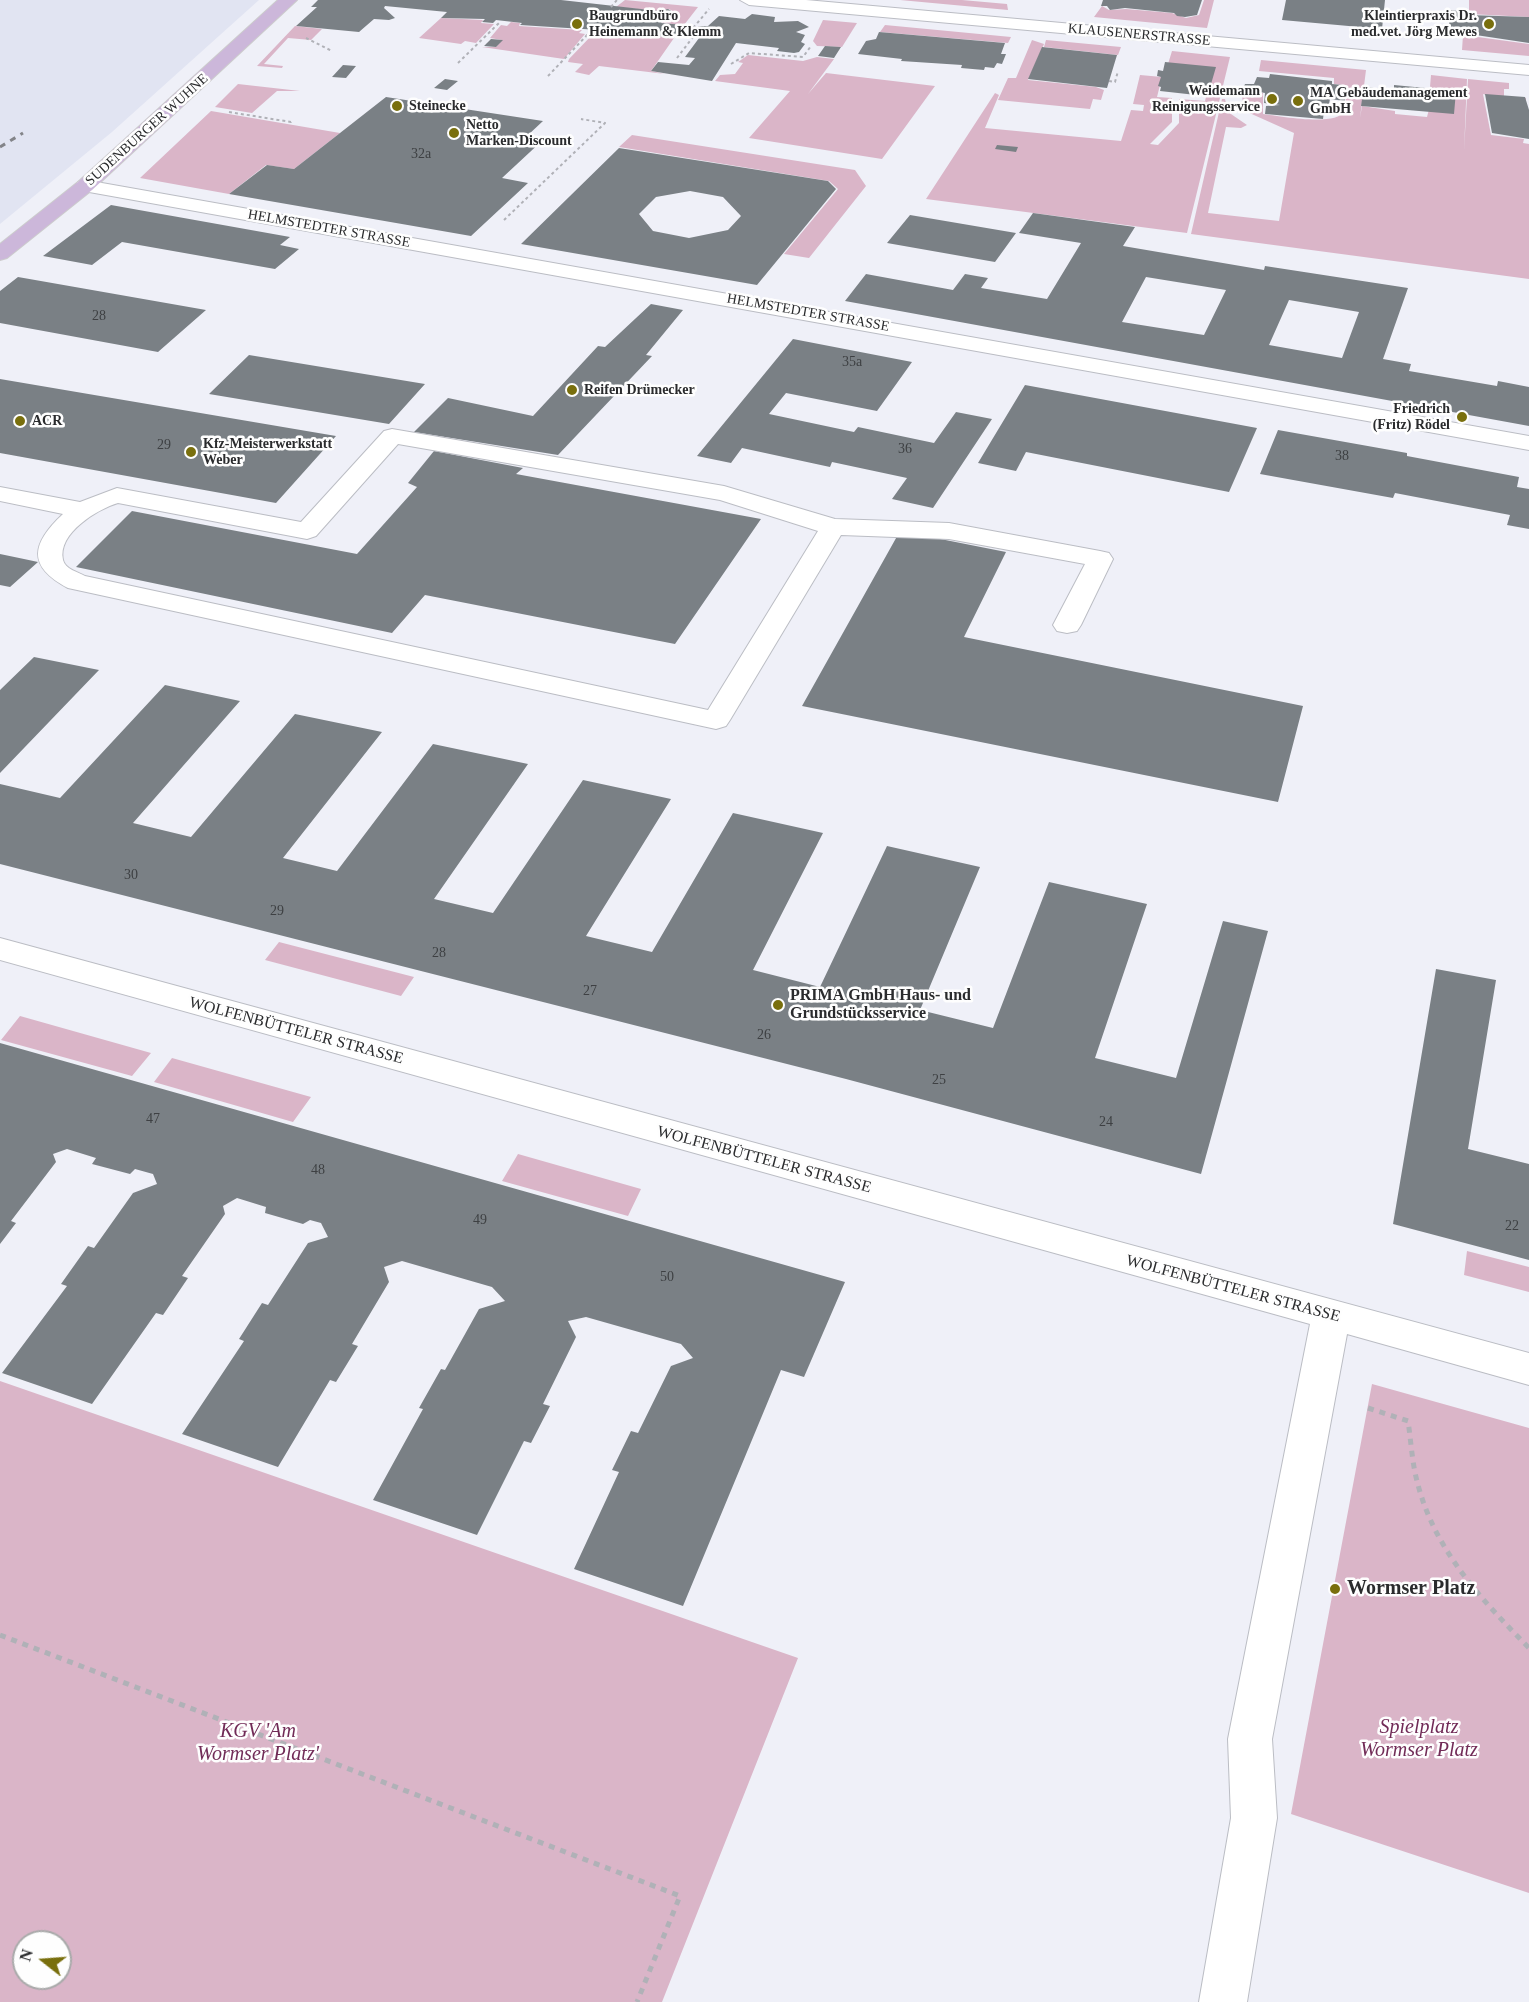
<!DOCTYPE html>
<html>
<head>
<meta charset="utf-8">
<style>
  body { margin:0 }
  #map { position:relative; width:1529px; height:2002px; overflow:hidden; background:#eff0f8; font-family:Georgia,serif }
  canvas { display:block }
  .north { position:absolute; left:12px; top:1930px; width:60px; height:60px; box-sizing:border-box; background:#fefefe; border:2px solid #a9aaaa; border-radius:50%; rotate:287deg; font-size:16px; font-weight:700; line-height:24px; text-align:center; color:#2a2b2d }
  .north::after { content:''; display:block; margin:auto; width:21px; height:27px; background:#796f0d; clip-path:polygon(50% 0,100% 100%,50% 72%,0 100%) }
</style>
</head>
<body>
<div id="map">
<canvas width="1529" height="2002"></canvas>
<div class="north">N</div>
</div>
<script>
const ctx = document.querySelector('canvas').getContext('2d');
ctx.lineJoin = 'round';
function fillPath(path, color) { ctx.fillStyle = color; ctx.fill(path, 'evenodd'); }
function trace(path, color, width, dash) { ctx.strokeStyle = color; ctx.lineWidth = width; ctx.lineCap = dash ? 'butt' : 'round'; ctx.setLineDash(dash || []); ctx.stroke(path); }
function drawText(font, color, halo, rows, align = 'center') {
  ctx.font = font + ' Georgia,serif'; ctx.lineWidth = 5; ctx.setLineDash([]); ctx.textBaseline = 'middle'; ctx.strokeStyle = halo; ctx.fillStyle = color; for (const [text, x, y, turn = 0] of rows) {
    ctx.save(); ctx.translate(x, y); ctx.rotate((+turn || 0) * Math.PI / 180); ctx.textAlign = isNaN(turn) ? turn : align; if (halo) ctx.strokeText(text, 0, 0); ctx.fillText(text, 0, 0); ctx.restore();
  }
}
const built = new Path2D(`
  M0,0H259L112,132L0,224Z`);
const green = new Path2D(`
  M625,0L698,7L684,25L661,23L679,15L669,9L659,11L616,7Z
  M900,0H962L1007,4L1008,10Z
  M1204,0H1214L1207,28L1094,17L1102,6L1109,10L1126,9L1172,13L1186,18L1199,15Z
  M1469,0H1529V17L1469,14Z
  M441,18L483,20L481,23L494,24L476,43L465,41L461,44L419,38Z
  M823,20L857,23L842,47L817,46L813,41Z
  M511,22L520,23L519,26L582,30L579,33L585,34L564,59L482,47H496L502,40L490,38L501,25L507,26Z
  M885,25L1011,37L1008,43L880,32Z
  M295,26L322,29L311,40L288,38L264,64L283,66L282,68L257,66Z
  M611,32L674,38L651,71L665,74L599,66L589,75L575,72L583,64L568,62L569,59L592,35L607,36Z
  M1463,35L1529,44V56L1462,50Z
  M1032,40L1044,44L1028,80L1096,87L1104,90L1101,100L1093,99L1090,109L998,100L1008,78H1016Z
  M1046,40L1121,47L1118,55L1044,47Z
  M1172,51L1230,57L1187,233L926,199L995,93L999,95L985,128L1121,141L1131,110L1143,111L1144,105L1133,104L1140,75L1162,77L1157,97L1172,98V122L1150,144L1158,145L1179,123V99L1205,101L1213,68L1168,64Z
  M748,55L803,61L817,57L834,59L808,94L826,73L935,86L882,159L749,138L790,91L715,81L720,75L735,74L743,63L738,62Z
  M1261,60L1366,70L1360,118L1362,106L1395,111V114L1427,117L1434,90L1430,87L1431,75L1467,79L1464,151L1468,79L1509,83V89H1504V96L1526,98L1525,107L1483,94L1491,135L1524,139L1523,143L1529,144V279L1191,234L1222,99H1225L1228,112L1247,125L1241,128L1226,127L1208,213L1279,221L1294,133L1245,111L1242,97L1244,89L1263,93V114C1278,116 1338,127 1344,111C1348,101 1344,93 1344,85L1334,84V78L1259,71Z
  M238,84L300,91H277L252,113L215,107Z
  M211,111L340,133L294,169L266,165L229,194L140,178Z
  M632,135L855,170L866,186L809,258L784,254L838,189L829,181L619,147Z
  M279,942L414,977L401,996L265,960Z
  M20,1016L151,1053L132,1076L1,1040Z
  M172,1058L311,1097L293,1122L154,1082Z
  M518,1154L641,1189L628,1216L502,1181Z
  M1467,1251L1529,1267V1292L1464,1275Z
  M0,1381L798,1658L662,2002H0ZM24,1942H60V1978H24Z
  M1372,1384L1529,1428V1893L1291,1814Z`);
const building = new Path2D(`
  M318,0H561L659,11L668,9L679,15L664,18L661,23L685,25L674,38L610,31L607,34L597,33L599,30L520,25L522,23L496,20L493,23L482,22L485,19L441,18L447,12L385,6L384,8L395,18L389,20L374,19L359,32L296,26L317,7H311Z
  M1103,0H1202L1197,15L1185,17L1177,16L1174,13L1125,8L1110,10L1107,6H1101Z
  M1286,0H1385L1382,29L1282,20Z
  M1449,10L1468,12V15L1529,17V43L1449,31Z
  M752,14L775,17L774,22L798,21L809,27L796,32L805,35L801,42L805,44L799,52L794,53L777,51L779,48L736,43L712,81L651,71L658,62L689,65L695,58L685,57L705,30L698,29L700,26H708L719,16L745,19Z
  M879,32L1005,43L1001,54H1006L1002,64L997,63L994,68L985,67L984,70L961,68L962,65L901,61L902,59L858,54L866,41L876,39Z
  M491,39L503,40L496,47L484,46Z
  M825,46L841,47L834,58L818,56Z
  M1042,47L1117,55L1107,88L1028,79Z
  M1165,62L1216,67L1209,91H1206L1205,96L1160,91L1161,87L1158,86L1161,77L1157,76L1158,70L1163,71Z
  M343,65L356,66L346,78L332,77Z
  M1270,74L1332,81V84L1343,85L1345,101L1330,99L1328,109L1312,108L1311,110L1324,111L1323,119L1265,114L1266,106L1280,105L1264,103L1265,93L1243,89L1245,84H1254L1257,77L1269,78Z
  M445,79L458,81L447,90L434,88Z
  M1394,85L1456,91L1454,114L1361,106L1364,87L1394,90Z
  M1485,94L1525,97L1529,110V139L1492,133Z
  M386,97L543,121L527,136L544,139L502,178L528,183L471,236L229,194L267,165L294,169Z
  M997,145L1018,147L1016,152L995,149Z
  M619,148L828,181L836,189L757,285L521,244ZM690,191L723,197L741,216L728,230L689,238L653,231L639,214L656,197Z
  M111,205L290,237L280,245L299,249L275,269L122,242L92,265L43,256Z
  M1033,213L1135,227L1123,246L1264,270L1265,266L1408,288L1383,359L1411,364L1409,371L1497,386L1498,381L1529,387V426L845,301L866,274L953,290L965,274L988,278L981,288L1047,299L1081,243L1019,233ZM1146,277L1226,290L1204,335L1122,322ZM1289,300L1359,312L1342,358L1269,345Z
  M910,215L1016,233L995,262L887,243Z
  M18,277L206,310L158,352L0,323V291Z
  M651,304L683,310L646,355L652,356L558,455L414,432L448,398L533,416L598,346L605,347Z
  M793,339L912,362L877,411L786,393L769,414L854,432L858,427L934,443L956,412L992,419L933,508L892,499L907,478L832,462L830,467L742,448L731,463L697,456Z
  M249,355L425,384L389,424L209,394Z
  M0,379L336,436L276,503L0,453Z
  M1025,385L1257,428L1229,492L1026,452L1016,471L978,463Z
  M1278,430L1407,453V456L1519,477L1517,487L1529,489V529L1507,525L1510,515L1395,493L1393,498L1260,474Z
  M434,451L523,468L516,474L761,519L675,644L425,595L392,633L76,567L132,511L357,554L417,487L408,483Z
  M900,531L1006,552L964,637L1303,706L1278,802L802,706Z
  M0,554L24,559L38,562L10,587L0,585Z
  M34,657L99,670L0,773V690Z
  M165,685L240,701L133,823L191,837L295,714L382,732L283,858L337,871L433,744L528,764L434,899L493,913L583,780L671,799L586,936L652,952L733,813L823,833L753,970L820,987L887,846L980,867L920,1010L993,1028L1049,882L1147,904L1095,1058L1176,1078L1223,921L1268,931L1201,1174L846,1079L0,864V784L60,798Z
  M1436,969L1496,980L1468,1149L1529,1164V1260L1393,1224Z
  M0,1043L845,1282L804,1377L781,1370L683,1606L574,1569L619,1472L612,1470L631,1431L638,1433L671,1366L693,1358L681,1344L586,1317L568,1321L576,1337L543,1404L550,1406L531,1443L524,1441L477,1535L373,1500L423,1409L419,1408L441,1369L445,1370L479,1309L505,1301L492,1287L402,1261L384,1267L389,1282L352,1344L358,1346L336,1382L330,1380L278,1467L182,1434L244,1341L239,1339L262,1303L268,1305L308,1243L328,1237L321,1223L310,1220L303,1224L265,1213L266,1207L237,1198L223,1206L225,1214L182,1276L188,1278L163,1315L156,1313L92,1404L2,1373L67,1286L61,1284L88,1246L94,1248L133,1193L157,1184L153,1174L135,1169L130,1174L92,1164L96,1158L67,1149L53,1154L56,1162L11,1221L16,1223L0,1244Z`);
const pathFar1 = new Path2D(`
  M611,7L617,0
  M707,28L694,27L709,9
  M306,38L332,51
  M677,58L693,37L688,34L694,27
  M458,63L499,23
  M731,64L749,53L803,57L811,46
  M548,76L590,32
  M1109,81L1115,82L1118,71
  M229,112L291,122L293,120
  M504,220L605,123L581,119`);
const path = new Path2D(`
  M1368,1408L1408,1421C1411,1441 1412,1462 1417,1481C1434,1550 1481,1599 1529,1648
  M0,1635L680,1896L637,2002`);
const minor = new Path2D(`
  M740,0H806L1529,65V75L749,5Z
  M85,180L1529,436V450L78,190L75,186L78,182Z
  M392,429L724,486L835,519L949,523L1100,551L1109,553L1113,559L1081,625L1077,631L1067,633L1057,631L1053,625L1085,564L949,539L841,535L730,720L726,726L716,729L68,588C26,566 32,543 63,514L0,501V487L80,502L117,488L301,522L384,431ZM398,444L720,500L818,531L708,710L85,576C78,572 65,569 63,560C57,533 98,509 118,503L307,539L316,536Z
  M0,938L1529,1353V1385L1347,1334L1272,1739L1277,1818L1247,2002H1199L1231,1818L1228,1739L1310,1324L0,960Z`);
const major = new Path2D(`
  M278,0H297L92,190L7,258L0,260V244L78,182Z`);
const rail = new Path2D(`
  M0,147L23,133`);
const markers = [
  [577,24,6,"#796f0d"],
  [1489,24,6,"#796f0d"],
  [1272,99,6,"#796f0d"],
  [1298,101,6,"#796f0d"],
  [397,106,6,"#796f0d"],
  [454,133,6,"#796f0d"],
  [572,390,6,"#796f0d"],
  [1462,417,6,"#796f0d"],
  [20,421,6,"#796f0d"],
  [191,452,6,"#796f0d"],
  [778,1005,6,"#796f0d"],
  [1335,1589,6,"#796f0d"]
];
const farPoinames = [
  ["Baugrundbüro",589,16],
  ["Heinemann & Klemm",589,32],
  ["Kleintierpraxis Dr.",1477,16,"right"],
  ["med.vet. Jörg Mewes",1477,32,"right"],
  ["Weidemann",1260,91,"right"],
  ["Reinigungsservice",1260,107,"right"],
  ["MA Gebäudemanagement",1310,93],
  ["GmbH",1310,109],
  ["Steinecke",409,106],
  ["Netto",466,125],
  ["Marken-Discount",466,141],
  ["Reifen Drümecker",584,390],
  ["Friedrich",1450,409,"right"],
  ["(Fritz) Rödel",1450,425,"right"],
  ["ACR",32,421],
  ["Kfz-Meisterwerkstatt",203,444],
  ["Weber",203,460]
];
const farStreetnames = [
  ["KLAUSENERSTRASSE",1139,35,5],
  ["SUDENBURGER WUHNE",147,130,-42],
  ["HELMSTEDTER STRASSE",329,229,10],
  ["HELMSTEDTER STRASSE",808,313,10]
];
const numberNames = [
  ["32a",421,154],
  ["28",99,316],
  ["35a",852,362],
  ["29",164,445],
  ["36",905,449],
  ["38",1342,456],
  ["30",131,875],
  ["29",277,911],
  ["28",439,953],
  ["27",590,991],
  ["26",764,1035],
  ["25",939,1080],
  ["47",153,1119],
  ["24",1106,1122],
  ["48",318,1170],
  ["49",480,1220],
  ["22",1512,1226],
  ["50",667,1277]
];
const poiNames = [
  ["PRIMA GmbH Haus- und",790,996],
  ["Grundstücksservice",790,1014]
];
const streetNames = [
  ["WOLFENBÜTTELER STRASSE",296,1031,15],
  ["WOLFENBÜTTELER STRASSE",764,1160,15],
  ["WOLFENBÜTTELER STRASSE",1233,1289,15]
];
const nearPoinames = [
  ["Wormser Platz",1347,1589]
];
const nearParknames = [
  ["Spielplatz",1419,1728],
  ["Wormser Platz",1419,1751],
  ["KGV 'Am",258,1732],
  ["Wormser Platz'",258,1755]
];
fillPath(built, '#e1e4f2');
fillPath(green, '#dab5c8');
fillPath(building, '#7a8085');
trace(minor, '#bbbdc4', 2);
trace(major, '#cccccd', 2);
trace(pathFar1, '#b0b1b7', 2, [3, 3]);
trace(path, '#b0b1b7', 5, [6, 6]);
fillPath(minor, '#fff');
fillPath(major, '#ccb7da');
trace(rail, '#838489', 3, [6, 6]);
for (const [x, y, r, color] of markers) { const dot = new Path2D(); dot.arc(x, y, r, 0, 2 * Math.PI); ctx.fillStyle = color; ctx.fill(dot); trace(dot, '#fefefe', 2); }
drawText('bold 14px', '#2a2b2d', '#fefefe', farPoinames, 'left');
drawText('14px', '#2a2b2d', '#fefefe', farStreetnames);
drawText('14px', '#3e4043', null, numberNames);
drawText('bold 16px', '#2a2b2d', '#fefefe', poiNames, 'left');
drawText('16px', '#2a2b2d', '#fefefe', streetNames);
drawText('bold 20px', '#2a2b2d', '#fefefe', nearPoinames, 'left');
drawText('italic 20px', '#712b57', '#fefefe', nearParknames);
</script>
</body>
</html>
